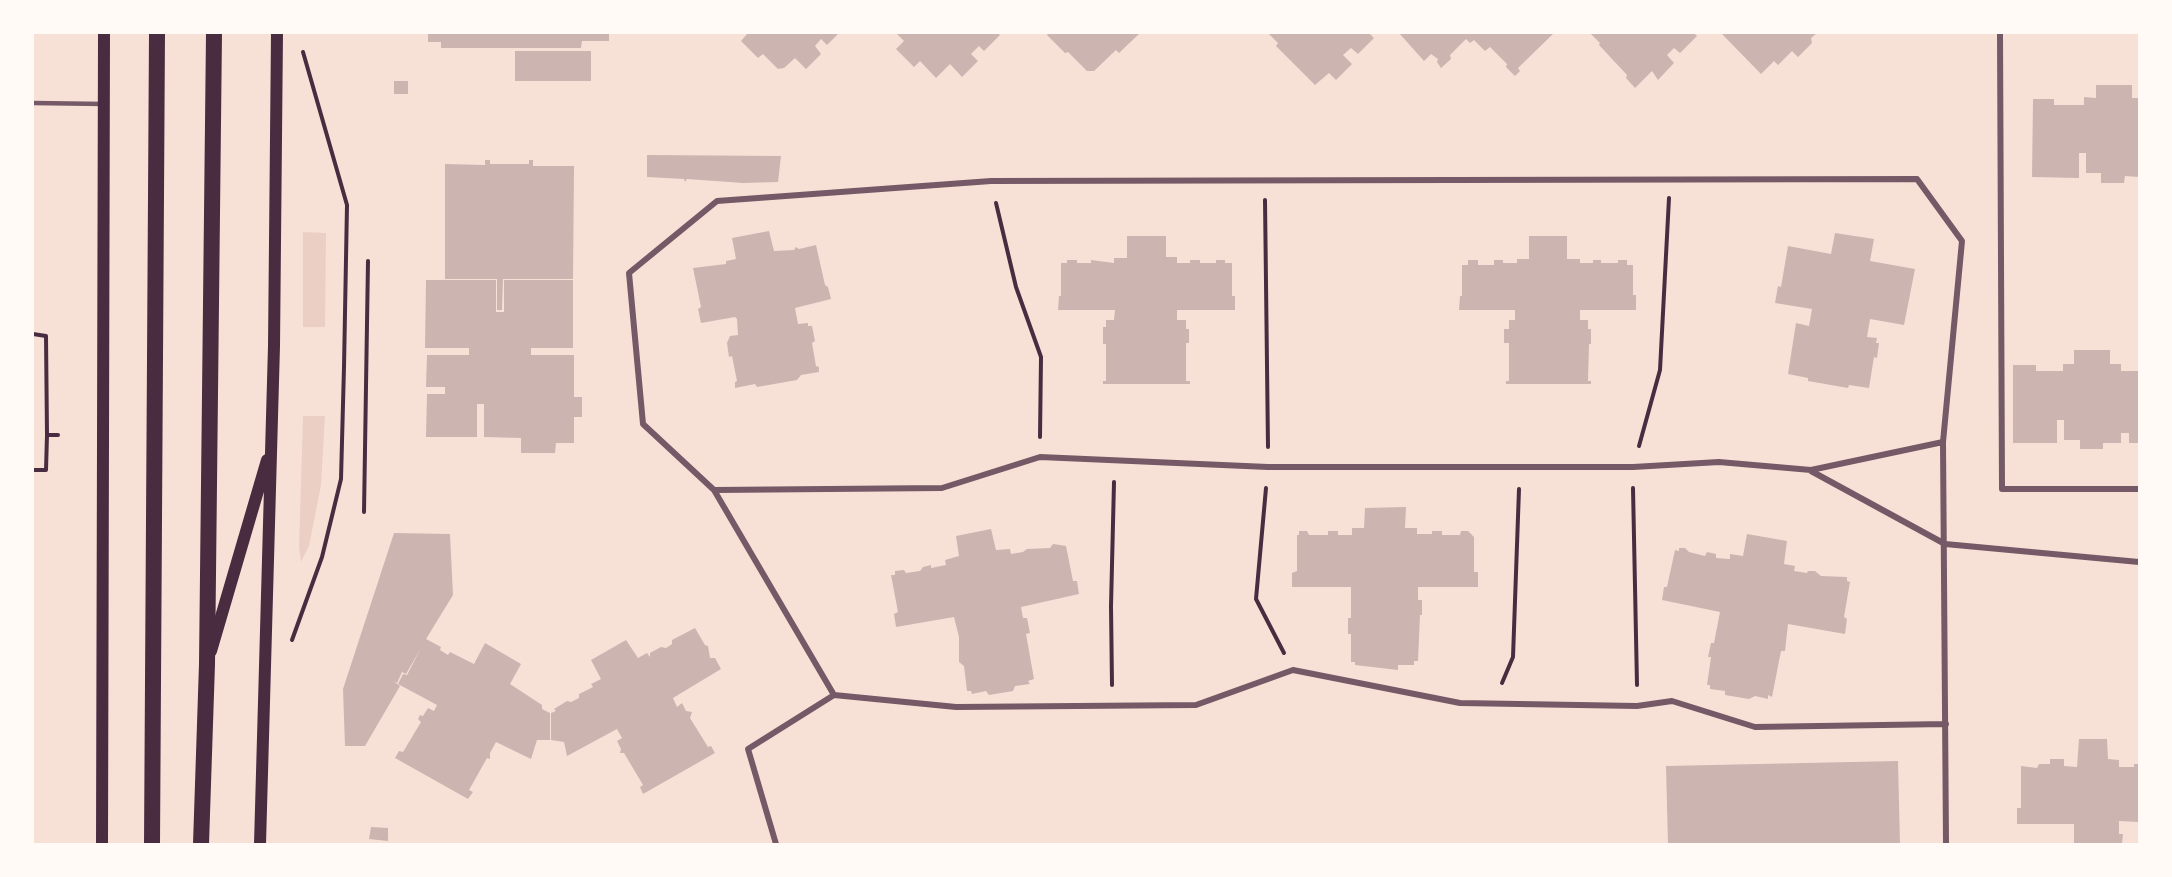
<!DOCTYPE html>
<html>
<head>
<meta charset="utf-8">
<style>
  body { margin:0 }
  #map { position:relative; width:2172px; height:877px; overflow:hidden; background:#f7e1d7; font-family:"Public Sans",sans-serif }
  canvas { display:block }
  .frame { position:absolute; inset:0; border:34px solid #fffaf5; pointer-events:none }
</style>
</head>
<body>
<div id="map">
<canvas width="2172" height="877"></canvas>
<div class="frame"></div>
</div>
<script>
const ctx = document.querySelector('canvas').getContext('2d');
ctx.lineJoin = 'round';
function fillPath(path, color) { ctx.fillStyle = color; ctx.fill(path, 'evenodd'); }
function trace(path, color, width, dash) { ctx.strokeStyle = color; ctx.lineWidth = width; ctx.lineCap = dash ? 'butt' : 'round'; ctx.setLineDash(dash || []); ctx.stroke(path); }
const green = new Path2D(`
  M303,232L326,233L325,327H303Z
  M303,416H325L321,485L309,546L301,562L299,548Z`);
const building = new Path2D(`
  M428,33H609V41H582L581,48H441V42H428Z
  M748,33H839L827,45L821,39L815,46L821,54L806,69L795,58L784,68L778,69L763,54L758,58L741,41Z
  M896,33H998L1000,35L984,51L979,46L971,54L978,61L962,77L950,64L936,78L920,61L914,67L896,49L904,41Z
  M1048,33H1140L1119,53L1116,50L1094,71H1087L1068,52L1065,53L1047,35Z
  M1268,33H1369L1374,38L1358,54L1351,48L1343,55L1352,64L1336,80L1329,73L1315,85L1276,46L1278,43Z
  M1399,33H1554L1518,68L1520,71L1515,76L1506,67L1507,64L1490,47L1485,51L1474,40L1470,43L1466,39L1450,55L1451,59L1441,68L1437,62L1438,59L1431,54L1424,61Z
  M1590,33H1694L1697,36L1680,53L1674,48L1667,55L1674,63L1658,80L1652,71L1635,88L1626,78L1627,75L1599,45L1600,43Z
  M1721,33H1817L1811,38L1812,43L1798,57L1792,51L1778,65L1774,61L1761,74Z
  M515,51H591V81H515Z
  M394,81H408V94H394Z
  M2096,85H2132V98H2139V177L2125,176L2124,183H2101V173H2086V153H2079V178L2032,177L2033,99H2054V105H2084V97L2096,98Z
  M647,155L781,156L778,182L743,183L687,179L685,182L684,179L647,177Z
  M485,160H490V164H529V160H533V166H574L573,279H503L502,310H497V279H445V164L485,165Z
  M769,231L774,251L794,250L796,247L799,249L816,245L825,285L828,287L831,299L795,308L798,324L808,323V326H812L815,341L812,343L816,366L819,367V372L801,375L797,380L757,387L755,384L735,388V382L737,381L732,356L729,357L727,343L730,336L738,335L737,319L735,317L701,323L698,309L701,307L693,268L726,264V261L736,259L732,238Z
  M1835,233L1874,239L1870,261L1915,269L1904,325L1870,319L1867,337L1877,338L1876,343H1879L1877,358L1874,357L1869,388L1849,385L1848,388L1808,381V378L1788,374L1796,323L1809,326L1812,309L1775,303L1778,286L1781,287L1788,246L1831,254Z
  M1127,236H1166V257H1177V263H1190V260H1200V263H1216V260H1225V263H1232V296H1235V310H1177V320H1186V329H1189V343H1186V381H1190V384H1103V381H1106V344H1103V327H1106V320H1114L1115,310H1058L1059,296H1061V263H1067V260H1077V263H1091V260L1114,263V258H1127Z
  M1529,236H1567V259H1580V263H1593V260H1601V263H1618V260H1627V265H1633V295H1636V310H1580V320H1588V329H1591V344H1589L1588,381H1591V384H1506V381H1509V343H1504V329H1509V320H1515V310H1459L1460,296H1462V265H1468V260H1478V265H1494V260H1503V263H1517V259H1529Z
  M426,280H496V312H504V280H573V348H531V355H574V397H582V417H574V443H556L555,453H521V438L484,437V404H477V437H426L427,394H445V387H426L427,355H469V348H425Z
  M2074,350H2110V364H2121V371H2139V443H2129V433H2121V443H2103V449H2080V440H2064V420H2057V443H2013V365H2036V371H2063V364H2074Z
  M1406,507L1405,528H1417V534H1432V531H1442V535H1460L1461,531H1468L1474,537V572H1478V587H1418V600H1422V615H1420L1418,661H1414V665H1398V670L1355,665V662H1351V634H1348V618H1351V587H1292V573L1297,571V535H1299V531H1307L1309,535H1328V531H1338V535H1352V528H1364L1365,508Z
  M991,529L996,550L1010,549L1011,554L1023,552L1027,549L1050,548L1053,544L1066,546L1073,581H1077L1079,594L1021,607L1023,618H1027L1030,633L1026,634L1034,679L1028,681L1030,684L1015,686L1013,691L989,695L986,691L972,694L971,691H967L964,666L959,662V637L954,617L896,627L894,614L898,612L891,575H895V571L904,570L906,573L920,571L923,567L931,565V568L946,565L945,560L959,556L956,536Z
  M394,533L450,534L453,595L426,639L441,647L440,650L448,655L450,652L474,664L485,643L521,664L510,684L542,705V709L550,713V740H537L531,759L496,742L490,753V759L487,758L469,790L473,792L468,799L395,758L399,751L403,752L421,722L418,719L420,715L423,716L428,708L434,711L437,705L398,684L403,674L407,675L421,648L406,674L402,672L397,683L393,681L400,686L365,746H345L343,689Z
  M1747,534L1787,541L1784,564L1795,566L1794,571L1807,573L1808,571H1815L1821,576L1847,577V581L1850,582L1844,617L1847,619L1845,634L1788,624L1785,651H1781L1772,697L1768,695V699L1755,696L1749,699L1725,695V691L1710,689V685H1707L1711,657H1708L1711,643H1714L1720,612L1662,600L1664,587H1667L1675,550L1679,551V548H1685L1689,552L1705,556L1707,552L1716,554V558L1730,559V554L1743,556Z
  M695,628L705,645L708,646L710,658H715L721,669L673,698L677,707L682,703L686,711L692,712L690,718L708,747L711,746L715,753L643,794L640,787L643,785L624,753H620L621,749L617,741L622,738L617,729L567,756L564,742L551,740V713L556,711L554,709L567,701L571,702L579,698V694L593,687L591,684L601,679L591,660L626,640L638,658L647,653L650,657V653L661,647L666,648L672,644V640Z
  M2079,739H2107L2108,759L2119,760V767H2134V764H2139V822L2119,821V834H2123L2122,844H2074V824H2017V808H2021V766L2037,768L2039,764H2050V759H2064V766L2077,767Z
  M1898,761L1900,844H1668L1666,766Z
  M371,827L388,828V841L369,839Z`);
const path = new Path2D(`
  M1265,200L1268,447
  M996,203L1016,287L1041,357L1040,437
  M33,334L46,336L47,435H58
  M1639,446L1660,370L1669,198
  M33,470H46L47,435
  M1266,488L1256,599L1284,653
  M1633,488L1637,685
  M364,512L368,261
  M292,640L322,557L341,479L344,367L347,205L303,52
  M1502,683L1513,657L1519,489
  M1112,685L1111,606L1114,482`);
const service = new Path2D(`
  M33,103L104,104`);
const minor = new Path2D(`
  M2000,33L2002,489H2139
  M1917,179L1962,241L1943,442L1811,470L1719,462L1633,467H1268L1040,457L942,488L714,490L643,424L629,273L717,201L991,181Z
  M1943,442L1946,844
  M1811,471L1945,544L2139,562
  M714,490L834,695
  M776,844L748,749L834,695L956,707L1196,705L1293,670L1460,703L1637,706L1672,701L1755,727L1946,724`);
const secondary = new Path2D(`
  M211,651L267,460
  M102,844L104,33
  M260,844L274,346L277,33`);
const trunk = new Path2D(`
  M152,844L157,33
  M201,844L207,664L214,33`);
fillPath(green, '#ebcfc5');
fillPath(building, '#ccb4b1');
trace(path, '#4a2c40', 4);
trace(service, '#755966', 4.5);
trace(minor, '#755966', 6);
trace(secondary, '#4a2c40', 12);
trace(trunk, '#4a2c40', 16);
</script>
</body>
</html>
